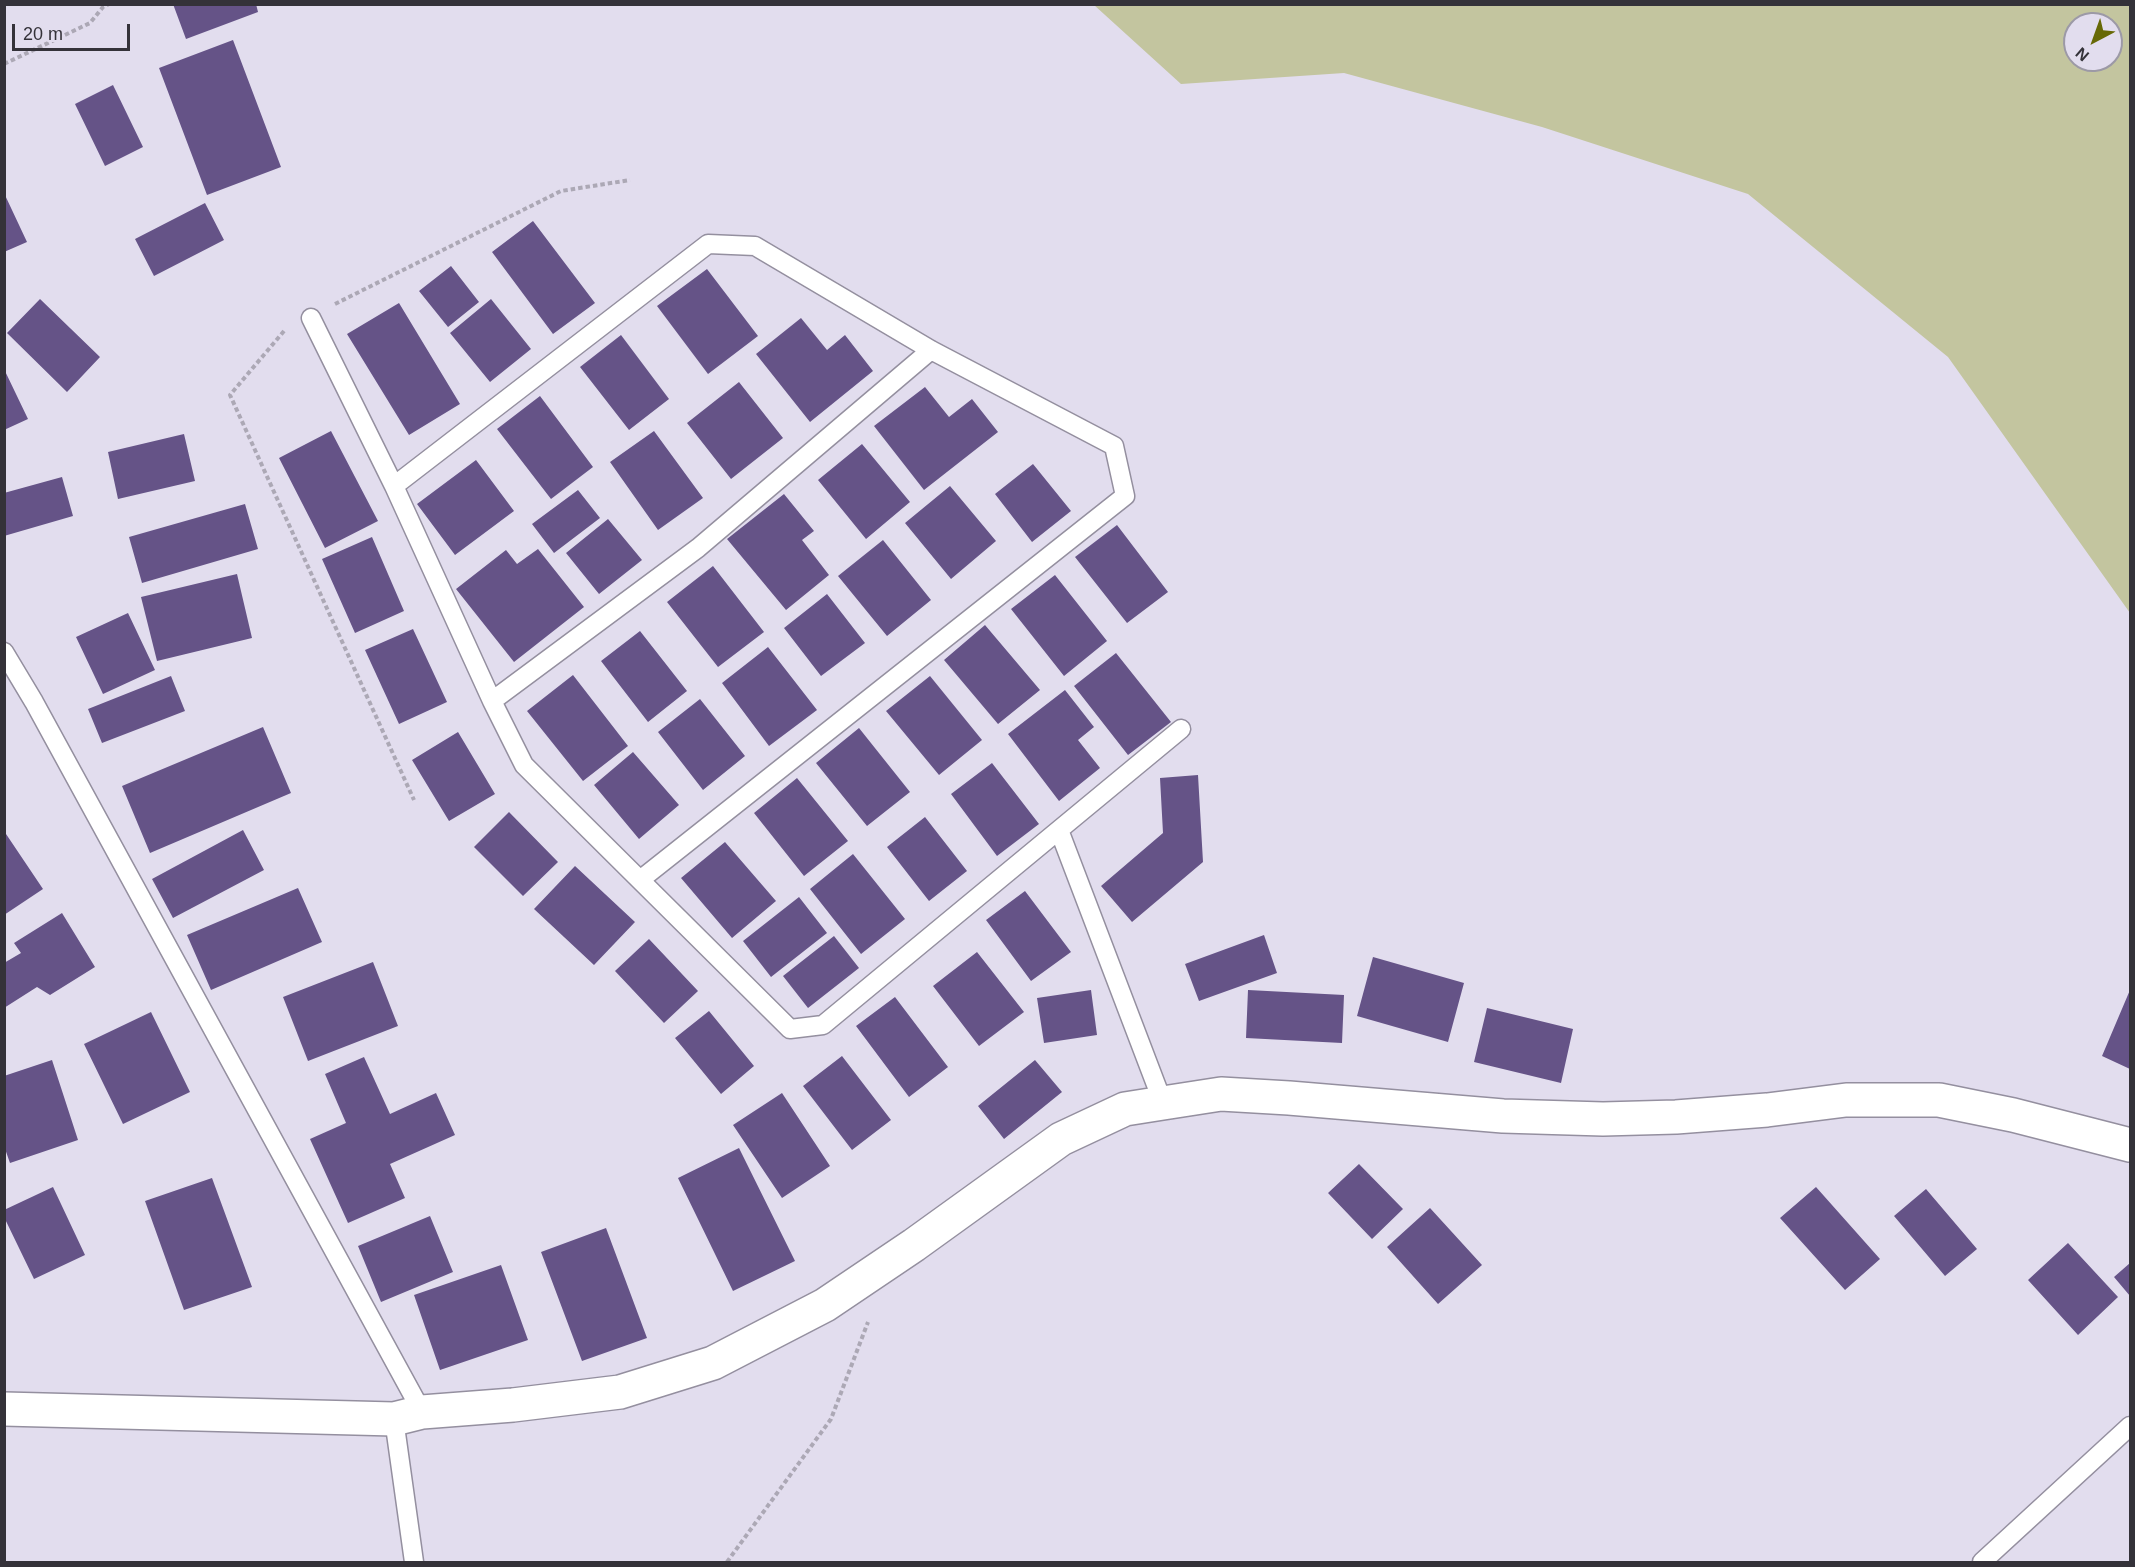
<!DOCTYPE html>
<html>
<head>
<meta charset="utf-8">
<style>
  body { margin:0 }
  #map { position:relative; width:2135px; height:1567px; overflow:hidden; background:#e2ddee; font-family:Arial,sans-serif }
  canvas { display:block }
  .frame { position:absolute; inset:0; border:6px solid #343239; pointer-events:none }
  .north { position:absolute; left:2063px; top:12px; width:60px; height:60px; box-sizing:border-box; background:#e2ddee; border:2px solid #9c99a6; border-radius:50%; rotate:221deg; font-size:16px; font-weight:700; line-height:24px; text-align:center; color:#343239 }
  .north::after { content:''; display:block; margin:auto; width:21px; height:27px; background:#676906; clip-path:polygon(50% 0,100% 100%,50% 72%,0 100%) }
  .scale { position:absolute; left:12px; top:24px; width:118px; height:27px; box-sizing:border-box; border:3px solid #343239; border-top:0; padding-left:8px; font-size:18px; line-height:21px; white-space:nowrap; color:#343239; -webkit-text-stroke:4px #e2ddee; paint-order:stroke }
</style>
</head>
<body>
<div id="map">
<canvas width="2135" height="1567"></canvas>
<div class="frame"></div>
<div class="north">N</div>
<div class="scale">20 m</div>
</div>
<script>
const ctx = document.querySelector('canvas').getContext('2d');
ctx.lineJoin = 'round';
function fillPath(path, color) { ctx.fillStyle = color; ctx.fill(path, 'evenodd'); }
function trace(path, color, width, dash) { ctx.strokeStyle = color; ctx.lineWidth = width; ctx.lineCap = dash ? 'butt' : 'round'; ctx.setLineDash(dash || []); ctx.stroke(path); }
const green = new Path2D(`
  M1094,5H2130V613L1948,357L1748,194L1542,127L1344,73L1181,84ZM2075,24H2111V60H2075Z`);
const building = new Path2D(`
  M173,4H256L258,12L186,39Z
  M233,40L281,167L207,195L159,68Z
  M113,85L143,147L105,166L75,104Z
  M4,193L27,242L4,252Z
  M205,203L224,240L154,276L135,239Z
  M533,221L595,303L553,334L492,252Z
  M451,266L479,302L448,327L419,291Z
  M707,269L758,336L708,374L657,306Z
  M40,299L100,357L67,392L7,333Z
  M491,299L531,349L490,382L450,333Z
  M399,303L460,404L409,435L347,334Z
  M801,318L827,350L845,335L873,371L810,422L756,354Z
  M621,335L669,399L629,430L580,367Z
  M4,369L28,419L4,430Z
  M739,382L783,438L731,479L687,423Z
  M925,387L949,417L972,399L998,432L924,490L874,426Z
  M540,396L593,467L551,499L497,429Z
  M331,431L378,521L325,548L279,458Z
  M654,431L703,498L658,530L610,462Z
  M184,434L195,481L118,499L108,452Z
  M862,444L910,502L866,539L818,480Z
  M476,460L514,511L455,555L417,504Z
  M1033,464L1071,511L1032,542L995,494Z
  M62,477L73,516L4,536V493Z
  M950,486L996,541L951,579L905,523Z
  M578,490L600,518L554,553L532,524Z
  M784,494L814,531L802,540L829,575L786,610L727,539Z
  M245,504L258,549L142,583L129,537Z
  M608,519L642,560L599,594L566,553Z
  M1117,525L1168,592L1127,623L1075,557Z
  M372,537L404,611L355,633L322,559Z
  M883,540L931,600L887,636L838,576Z
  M538,549L584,607L514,662L456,589L506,550L517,564Z
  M713,566L764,632L718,667L667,602Z
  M237,574L252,638L157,661L141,597Z
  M1055,575L1107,641L1064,676L1011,609Z
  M827,594L865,643L821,676L784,628Z
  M128,613L155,670L103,694L76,637Z
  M985,625L1040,690L998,724L944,660Z
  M413,629L447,702L399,724L365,650Z
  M640,631L687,691L648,722L601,661Z
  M768,647L817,710L769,746L722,683Z
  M1116,653L1171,722L1128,755L1074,686Z
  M573,675L628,746L583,781L527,711Z
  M171,676L185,711L102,743L88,709Z
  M930,676L982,740L939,775L886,711Z
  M1065,690L1094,727L1078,740L1100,768L1059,801L1008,734Z
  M700,699L745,756L703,790L658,732Z
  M263,727L291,793L150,853L122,786Z
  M859,728L910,792L867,826L816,763Z
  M458,732L495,794L449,821L412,760Z
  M633,752L679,805L639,839L594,785Z
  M992,763L1039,824L997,856L951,794Z
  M1198,775L1203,862L1132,922L1101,886L1163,833L1160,778Z
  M797,778L848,841L804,876L754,813Z
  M509,812L558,862L523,896L474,847Z
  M925,817L967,871L929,901L887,847Z
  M243,830L264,870L173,918L152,879Z
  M4,831L43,889L4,915Z
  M725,842L776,901L732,938L681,878Z
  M853,854L905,919L861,954L810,889Z
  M575,866L635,922L594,965L534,909Z
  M298,888L322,942L211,990L187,935Z
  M1025,891L1071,952L1031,981L986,920Z
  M799,897L827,933L771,977L743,941Z
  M62,913L95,967L50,995L37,987L4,1008V963L21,953L14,943Z
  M1264,935L1277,973L1199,1001L1185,964Z
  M834,936L859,968L808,1008L783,976Z
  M649,939L698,991L664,1023L615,971Z
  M977,952L1024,1012L979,1046L933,986Z
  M1373,957L1464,983L1448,1042L1357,1016Z
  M373,962L398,1026L308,1061L283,997Z
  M1091,990L1097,1035L1044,1043L1037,998Z
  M1248,990L1344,995L1342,1043L1246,1038Z
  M2130,990V1069L2102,1056Z
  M895,997L948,1067L909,1097L856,1026Z
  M1487,1008L1573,1029L1561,1083L1474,1062Z
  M709,1011L754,1066L721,1094L675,1038Z
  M151,1012L190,1092L123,1124L84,1044Z
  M842,1056L891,1120L852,1150L803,1086Z
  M364,1057L390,1114L436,1093L455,1135L390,1164L405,1198L348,1223L310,1139L346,1123L325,1074Z
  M52,1060L78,1140L10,1163L4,1146V1076Z
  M1035,1060L1062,1092L1004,1139L978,1106Z
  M782,1093L830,1166L782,1198L733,1125Z
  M739,1148L795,1261L733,1291L678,1178Z
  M1359,1164L1403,1209L1372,1239L1328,1193Z
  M212,1178L252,1287L184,1310L145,1201Z
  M53,1187L85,1255L34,1279L4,1217V1210Z
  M1816,1187L1880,1259L1845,1290L1780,1218Z
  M1926,1189L1977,1249L1945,1276L1894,1216Z
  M1430,1208L1482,1265L1438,1304L1387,1247Z
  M430,1216L453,1272L381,1302L358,1246Z
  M606,1228L647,1338L582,1361L541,1252Z
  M2068,1243L2118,1297L2078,1335L2028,1280Z
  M2130,1263V1296L2114,1277Z
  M501,1265L528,1340L440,1370L414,1295Z`);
const path = new Path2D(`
  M4,64L90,23L103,7L109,4
  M335,304L561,191L630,180
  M284,331L230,395L414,800
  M727,1562L831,1419L868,1322`);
const lane = new Path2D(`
  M311,318L394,486L492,701L524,765L790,1029L823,1025L1181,729
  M394,486L708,244L755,246L931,350L1114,446L1125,496L640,880
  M4,652L34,702L422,1412
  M492,701L698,548L931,350
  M1059,830L1163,1103
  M394,1419L414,1562
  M1982,1562L2130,1426`);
const street = new Path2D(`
  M4,1409L394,1419L422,1412L513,1405L620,1392L713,1363L825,1305L914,1245L1061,1139L1125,1109L1163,1103L1221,1094L1289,1098L1503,1116L1603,1119L1676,1117L1767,1110L1846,1100H1939L2013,1115L2130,1145`);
fillPath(green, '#c3c59f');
fillPath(building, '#655387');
trace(lane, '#948f9f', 21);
trace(street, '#948f9f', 36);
trace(path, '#aca8b5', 4, [4.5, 3]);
trace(lane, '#fff', 18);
trace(street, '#fff', 33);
</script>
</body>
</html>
